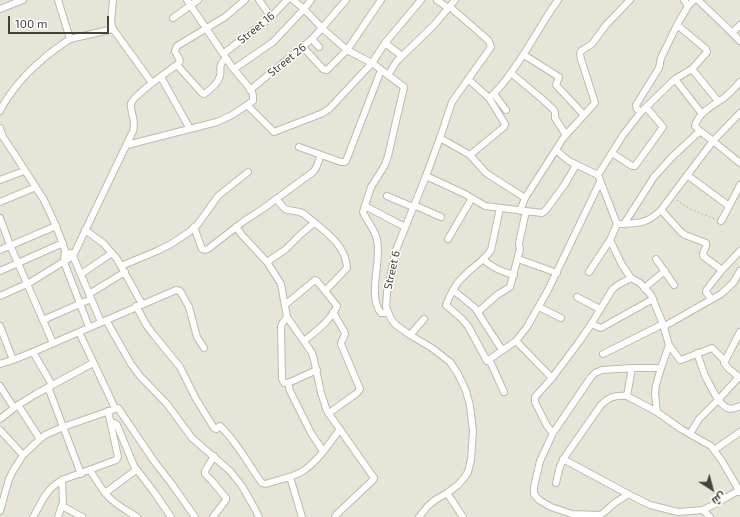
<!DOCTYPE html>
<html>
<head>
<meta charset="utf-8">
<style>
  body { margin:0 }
  #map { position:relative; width:740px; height:517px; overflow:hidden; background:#f4f1e9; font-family:"Exo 2",Cairo,sans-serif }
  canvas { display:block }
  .north { position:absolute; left:692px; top:469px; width:40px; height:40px; -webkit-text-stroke:3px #fff; paint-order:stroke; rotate:144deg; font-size:11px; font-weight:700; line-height:16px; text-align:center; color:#474238 }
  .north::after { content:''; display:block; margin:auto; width:14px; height:18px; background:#474238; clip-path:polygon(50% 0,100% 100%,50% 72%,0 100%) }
  .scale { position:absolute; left:8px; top:16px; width:101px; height:18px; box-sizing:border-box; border:2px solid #474238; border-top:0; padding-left:5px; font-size:12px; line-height:14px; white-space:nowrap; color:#474238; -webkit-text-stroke:3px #fff; paint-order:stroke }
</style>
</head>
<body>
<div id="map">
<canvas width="740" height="517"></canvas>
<div class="north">ش</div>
<div class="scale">100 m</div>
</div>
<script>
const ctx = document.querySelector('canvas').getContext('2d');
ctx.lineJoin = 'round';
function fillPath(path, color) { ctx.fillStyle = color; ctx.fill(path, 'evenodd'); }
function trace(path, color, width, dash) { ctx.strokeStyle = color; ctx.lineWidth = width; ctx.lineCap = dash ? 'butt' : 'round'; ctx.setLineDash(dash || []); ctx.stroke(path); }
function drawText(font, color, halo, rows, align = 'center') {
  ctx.font = font + ' "Exo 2",sans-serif'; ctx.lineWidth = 3; ctx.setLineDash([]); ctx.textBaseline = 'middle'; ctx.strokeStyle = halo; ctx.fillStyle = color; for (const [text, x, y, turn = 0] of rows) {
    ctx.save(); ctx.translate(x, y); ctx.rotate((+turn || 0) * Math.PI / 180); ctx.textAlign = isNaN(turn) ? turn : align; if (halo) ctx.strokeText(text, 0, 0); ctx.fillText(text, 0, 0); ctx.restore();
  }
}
const residential = new Path2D(`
  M0,0H740V517H0Z`);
const path = new Path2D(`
  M677,200L690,209L715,219`);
const street = new Path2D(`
  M113,0L111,22L113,29L152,83
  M259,0L271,17
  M293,0L304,9L322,28L347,50L372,63L404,87L388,156L385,165L371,187L363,212C367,222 375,229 377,240C382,261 367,296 381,313H388
  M437,0L448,8
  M684,0L688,6
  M698,0C712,14 727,27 740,41
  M0,9L23,0
  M173,18L198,0
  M732,33L740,25
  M70,39L113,29
  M312,39L319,47
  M385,43L402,56
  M303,47L323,69L327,70L347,50L381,0
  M223,54L271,17L287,0
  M524,55L559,77L556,85L584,115
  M177,65L202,93L204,94C210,90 218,83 220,76C222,66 217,67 226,58
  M234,69L273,42L304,9L311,0
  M692,69L718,101
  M511,73L541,98L554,110L555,113V118L566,135
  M388,75L397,61L434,25L455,0
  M161,77L190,129
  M468,79L489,98L505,124L504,127L470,155
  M675,79L702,114
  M250,90L312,39L322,28L346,0
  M494,94L506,110
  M489,98C499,90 506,80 513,70C516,65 520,60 523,55C535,37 545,18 558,0
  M247,105L274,132L323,113L330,108L372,63L385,43L421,0
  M0,111C9,93 26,73 42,60C50,52 60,46 70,39L58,0
  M641,112L637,109L636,105L659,68L661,58L677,25L688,6L694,0
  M0,128L3,137L15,155L44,200L56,226L65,250L64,262L89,327
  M700,131L695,126C698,113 713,105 724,98C730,93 735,88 740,82
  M440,138L470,155L486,173L525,198
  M127,145L217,122L232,115L253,101V96L252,91L232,67L187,0
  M299,147L341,162H344L346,161L381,70
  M556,150L569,161L598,175L617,224
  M612,153L632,166H635L663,127L646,107
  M598,175L623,135L641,112L675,79L692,69L707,52L706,49L677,25
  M687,175L729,206
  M426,176L465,194L485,206L542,213L546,210L565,184L576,165
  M0,180L24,171
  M387,196L413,207
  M276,199C279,202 282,206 285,209C291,212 296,209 304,214C320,228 346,243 347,268L325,291
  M0,202L36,187
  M414,205L441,217
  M365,206L405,227
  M500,208L491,250C484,261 472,267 463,277C455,284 450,295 446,305L447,306L461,318L468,326L487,361L516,341L527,327L548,290L600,182
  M661,210L681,232L685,235L706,243C708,247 702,251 703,256L722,270
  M520,211L525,198L564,137L595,103L581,59L580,54L581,51L592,44L606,25L630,0
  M0,218L10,245L53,343
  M721,221L723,218L740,185
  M624,224L654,177L672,157L700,131L713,141L740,163
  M194,227L202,249L205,250L208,249L244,221L264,208L313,172L316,168L321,155
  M236,227L242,235L267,262L281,284L287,317L312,353L314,360L321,393L327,411L374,478L373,480L336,515L335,517
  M85,230L103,243L117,259L142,304
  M448,239L472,198
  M610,240L622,265L631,278L640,283L651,295L663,324L669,345L661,368L656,385L655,394L657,412L681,429L711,446L722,461L740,492
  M0,250L56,226
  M70,253L73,256L101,322
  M483,259C492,268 502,272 514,275
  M518,259L557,273
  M656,259L674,285
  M267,262L286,249L301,234L314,223
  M121,266L157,251L171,244L189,232L198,224L218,196L248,172
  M0,271L63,243
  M589,272L610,240L617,224C637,223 646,225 661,210L713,141L740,113
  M81,274L112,253
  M644,288L665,271
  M453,290L475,308L502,350
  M89,294L125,272
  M0,296L29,283L73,256L133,131C135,125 134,120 132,113C132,110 130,107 131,104C132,96 170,70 178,64L180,61C179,57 176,55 175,51L177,46L225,17L245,0
  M577,297L600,309
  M711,299L706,292L707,289L722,270L740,251
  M285,305L315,280L317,281L337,306C332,319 315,332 304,341
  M136,306L147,326L153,334L180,367L196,399L214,428L216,429L220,426C238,443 248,464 262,483L265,484C277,480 292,478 303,471C318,461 329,444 340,429
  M539,307L561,318
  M478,312L497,295L510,287L520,249L519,243L526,211
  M287,317L282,324L281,327L282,379L284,383H288
  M43,320L91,299
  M106,320L131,364L140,376L167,404L192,438L230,471L242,486L255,509L259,517
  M591,324L601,328L653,299
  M0,326L13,360
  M663,327L721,294L733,283L740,271
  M79,332L115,408
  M740,332L724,363L729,369L740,378
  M410,335L424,319
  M516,341L552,378
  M669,345L680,360H681L712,348L725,361
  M33,352L52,385
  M697,353L705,376L718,400L739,377
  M603,354L663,324
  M489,359L504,392
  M0,364L13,360L33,352L176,290L180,291L189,307L197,337L204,348
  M317,370L288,383L290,391L311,433L323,451
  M0,386L14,408
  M48,387L81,474
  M627,396L632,368
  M18,405L40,439
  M329,413L357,393L360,389L341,344C341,340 345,337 345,333L333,312
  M0,419L18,405L36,394L93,363
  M111,423H114L117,425L134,466L154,492L171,517
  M0,430L23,455
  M553,433L547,426L535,402V397L552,378L579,342L590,326L612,290C617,284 624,282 631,278
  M690,434L699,419L718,400C726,408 729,412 740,406
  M714,450L740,432
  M563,459L628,494L650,505L678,512L703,510L717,503L739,490
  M90,470C95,478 100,487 106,494C114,504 126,510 137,517
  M290,477L302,517
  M556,483L560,466L566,455L601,405C609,397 615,395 627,396L657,412
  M105,493L136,470
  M447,493L463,517
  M628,494C624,498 620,499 616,502C610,506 606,512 600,515L572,514L551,507L539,500L534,494V487L540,461L553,433L591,377L595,373L602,370L632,368H661
  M62,506L82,517
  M703,510L710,517
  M0,511L9,479L13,471L23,455L40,439L45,435L63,427L118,408L154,461L171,483L195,517
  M33,517C43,501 44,491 62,480L116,460L118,457L108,411
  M58,517L63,502L62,480
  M213,517L226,500V498L212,481L205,474V471L214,456
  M419,517L427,507L435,500L447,493L458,485L464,478L468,472L471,460L473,431L470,406L466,391L458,374L450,362L432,348L410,335L396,325L391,319L386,307L387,292L396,250L426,176L440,138L452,102L491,47L490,44L488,40L450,7`);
const streetNames = [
  ["Street 16",256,28,-39],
  ["Street 26",287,60,-39],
  ["Street 6",392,270,-77]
];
fillPath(residential, '#e7e4d8');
trace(street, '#bfbaac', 8);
trace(path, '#c0b79e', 1, [2, 2]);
trace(street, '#fff', 6);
drawText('11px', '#474238', '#fff', streetNames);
</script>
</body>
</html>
